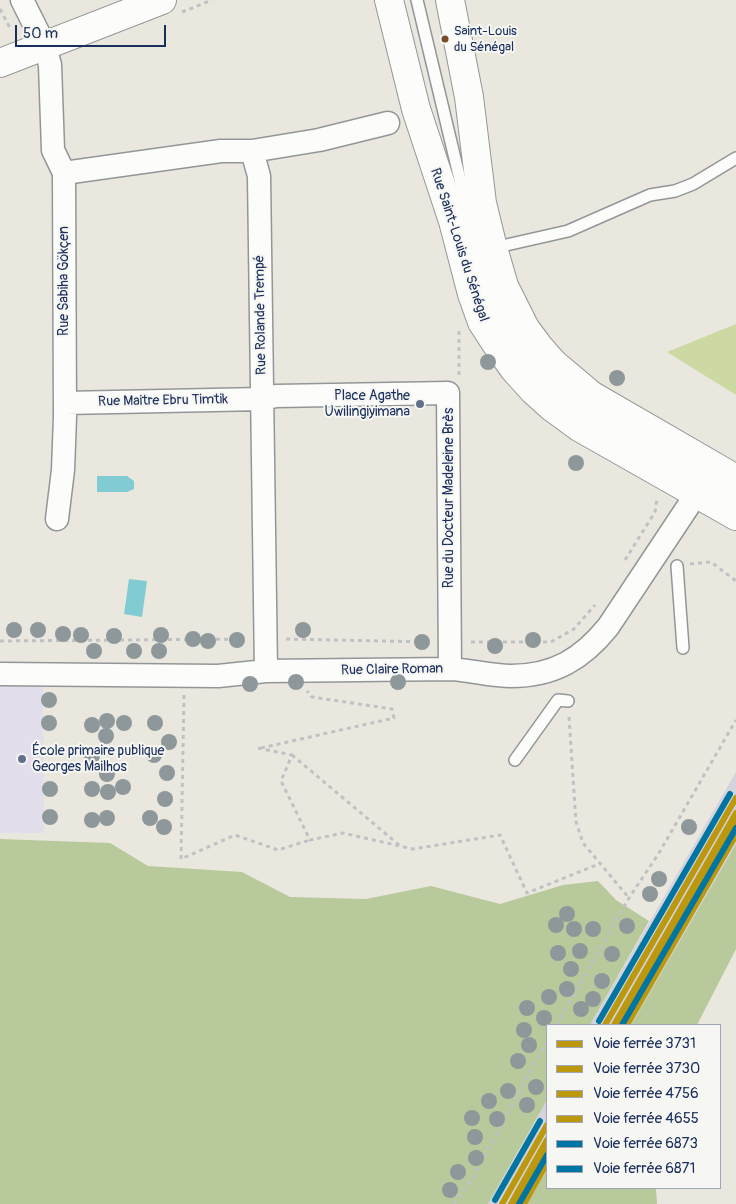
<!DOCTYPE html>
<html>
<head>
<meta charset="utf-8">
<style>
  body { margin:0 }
  #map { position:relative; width:736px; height:1204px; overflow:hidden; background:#eae8de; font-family:Pangolin,sans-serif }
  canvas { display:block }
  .legend { position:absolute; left:546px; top:1024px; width:175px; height:165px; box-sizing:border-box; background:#f6f6f2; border:1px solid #9ea6b7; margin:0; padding:6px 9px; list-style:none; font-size:15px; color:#1b2f5e }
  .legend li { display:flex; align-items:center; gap:10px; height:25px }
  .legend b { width:25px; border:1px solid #9ea6b7 }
  .scale { position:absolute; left:15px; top:25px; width:151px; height:22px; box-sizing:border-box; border:2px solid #1b2f5e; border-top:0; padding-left:6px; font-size:15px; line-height:18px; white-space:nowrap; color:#1b2f5e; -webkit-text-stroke:4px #f6f6f2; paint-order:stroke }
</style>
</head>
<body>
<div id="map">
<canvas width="736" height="1204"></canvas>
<ul class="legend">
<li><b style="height:6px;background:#bc980e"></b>Voie ferrée 3731</li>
<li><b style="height:6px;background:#bc980e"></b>Voie ferrée 3730</li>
<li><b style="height:6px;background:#bc980e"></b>Voie ferrée 4756</li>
<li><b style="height:6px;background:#bc980e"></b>Voie ferrée 4655</li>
<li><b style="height:6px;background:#0075a1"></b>Voie ferrée 6873</li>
<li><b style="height:6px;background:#0075a1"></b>Voie ferrée 6871</li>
</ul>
<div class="scale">50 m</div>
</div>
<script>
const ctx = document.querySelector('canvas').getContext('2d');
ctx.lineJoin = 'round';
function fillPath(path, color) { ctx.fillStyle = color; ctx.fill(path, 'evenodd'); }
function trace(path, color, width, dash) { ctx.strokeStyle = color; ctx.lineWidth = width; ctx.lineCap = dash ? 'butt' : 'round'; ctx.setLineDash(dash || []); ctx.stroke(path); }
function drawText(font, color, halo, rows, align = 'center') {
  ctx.font = font + ' Pangolin,sans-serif'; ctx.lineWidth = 4; ctx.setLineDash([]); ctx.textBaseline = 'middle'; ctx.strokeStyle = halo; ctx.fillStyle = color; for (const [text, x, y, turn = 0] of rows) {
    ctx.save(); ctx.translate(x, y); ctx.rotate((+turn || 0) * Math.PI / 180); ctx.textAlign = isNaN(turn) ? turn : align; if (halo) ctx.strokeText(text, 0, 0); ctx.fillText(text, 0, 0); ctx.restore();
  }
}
const built = new Path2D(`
  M0,686H43L44,833H0Z`);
const industrial = new Path2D(`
  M736,772V844L631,1025H590Z
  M547,1100V1170L527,1204H488Z`);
const green = new Path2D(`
  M736,324V395L667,352Z`);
const forest = new Path2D(`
  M0,839L110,843L148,866L242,872L290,897L366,899L431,886L500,904L563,885L598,881L616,900L649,921L590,1025H547V1100L488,1204H0Z
  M736,844V949L697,1025H631Z
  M547,1170V1188H656L657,1204H527Z`);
const water = new Path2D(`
  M97,476H127L134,481V489L127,492H97Z
  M129,579L147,581L142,617L124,614Z`);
const path = new Path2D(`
  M0,9L10,28
  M182,12L212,0
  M459,331V377
  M625,560L655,512L657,498
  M690,564L711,562L736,581
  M286,639L429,642
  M0,641L244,639
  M471,642H551L574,629L595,605
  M184,695L181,859L235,835L278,850L310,840
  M569,717L576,822L583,843L629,898
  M258,748L292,755L281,781L310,840L343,833L413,849L500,835L527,893L599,864
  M261,748L394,718L392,709L312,697L307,691
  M292,755L399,845
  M556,1025L629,898L659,853L736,720
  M454,1204L474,1176L547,1041`);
const service = new Path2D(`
  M417,0L479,259C488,288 497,317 514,342C548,392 597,418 647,446C677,463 706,480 736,498
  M493,248L568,231L650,195L675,191L693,184L736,158
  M677,566L683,648
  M515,760L558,700L568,701`);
const minor = new Path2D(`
  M22,0L45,46L50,65L53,150L64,173L65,417L63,470L57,519
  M252,151L319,140L388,123
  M64,173L221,151H252L259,176L266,671
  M65,403L262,399L276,396L448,393L450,669
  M0,674L218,676L266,671L450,669C470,670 491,676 511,676C554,676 582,659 608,627L697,493`);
const tertiary = new Path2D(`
  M389,0L416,109L453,221L472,294L482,322L497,345L514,369L533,390L553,408L579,427L736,516
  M450,0L469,97L482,203L493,248L504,286L525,328L539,347L553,363L591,395L736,479`);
const secondary = new Path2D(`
  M0,63L162,0`);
const rail1 = new Path2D(`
  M605,1025L736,798
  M502,1204L547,1125`);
const rail2 = new Path2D(`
  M618,1025L736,820
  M515,1204L547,1149`);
const rail3 = new Path2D(`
  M627,1025L736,835
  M524,1204L547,1163`);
const rail4 = new Path2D(`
  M614,1025L736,813
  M511,1204L547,1140`);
const rail5 = new Path2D(`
  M599,1021L730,794
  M495,1200L540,1121`);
const rail6 = new Path2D(`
  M622,1025L736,828
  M519,1204L547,1155`);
const trees = [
  [488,362],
  [617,378],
  [576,463],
  [14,630],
  [38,630],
  [303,630],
  [63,634],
  [81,635],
  [161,635],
  [114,636],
  [193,639],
  [237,640],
  [533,640],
  [208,641],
  [422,642],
  [495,646],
  [94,651],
  [134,651],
  [159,651],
  [296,682],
  [398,682],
  [250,684],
  [49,700],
  [107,721],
  [49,723],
  [124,723],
  [155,723],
  [92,725],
  [106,736],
  [169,742],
  [154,755],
  [92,756],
  [167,773],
  [107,774],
  [123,787],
  [50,789],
  [92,789],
  [108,792],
  [165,799],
  [50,817],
  [107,818],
  [150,818],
  [92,820],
  [164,827],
  [689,827],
  [659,879],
  [650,894],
  [567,914],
  [556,925],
  [627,926],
  [574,929],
  [593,929],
  [580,951],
  [558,953],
  [612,954],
  [571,969],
  [602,981],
  [567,989],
  [549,997],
  [593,999],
  [527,1008],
  [581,1009],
  [544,1018],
  [524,1030],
  [529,1045],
  [518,1061],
  [536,1087],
  [508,1091],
  [489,1101],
  [527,1105],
  [472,1118],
  [497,1119],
  [475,1137],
  [476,1158],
  [458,1172],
  [450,1190]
];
const markers = [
  [445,39,4.5,"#7a4b2a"],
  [420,404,5,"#63708b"],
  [22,759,5,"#63708b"]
];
const busNames = [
  ["Saint-Louis",454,32],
  ["du Sénégal",454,48]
];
const streetNames = [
  ["Rue Saint-Louis du Sénégal",459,245,72],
  ["Rue Sabiha Gökçen",64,281,-90],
  ["Rue Rolande Trempé",261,315,-91],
  ["Rue Maitre Ebru Timtik",163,401,-1],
  ["Rue du Docteur Madeleine Brès",449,498,-90],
  ["Rue Claire Roman",392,670,-1]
];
const poiNames = [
  ["Place Agathe",410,396],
  ["Uwilingiyimana",410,412],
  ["École primaire publique",32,751,"left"],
  ["Georges Mailhos",32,767,"left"]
];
fillPath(built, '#e2deeb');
fillPath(industrial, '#d4d3dd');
fillPath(green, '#cdd9a3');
fillPath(forest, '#b8c99b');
fillPath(water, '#81ccd3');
trace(service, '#939698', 14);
trace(minor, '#939698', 25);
trace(tertiary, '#939698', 30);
trace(secondary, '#939698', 30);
trace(path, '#c0c1c4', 3, [4, 4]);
trace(service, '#fcfcfa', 11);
trace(minor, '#fcfcfa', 22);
trace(tertiary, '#fcfcfa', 28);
trace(secondary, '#fcfcfa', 28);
trace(rail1, '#bc980e', 6);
trace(rail2, '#bc980e', 6);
trace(rail3, '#bc980e', 6);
trace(rail4, '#bc980e', 6);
trace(rail5, '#0075a1', 6);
trace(rail6, '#0075a1', 6);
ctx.fillStyle = '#8e989a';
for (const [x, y] of trees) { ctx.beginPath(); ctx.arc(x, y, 8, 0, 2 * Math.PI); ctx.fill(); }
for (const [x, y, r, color] of markers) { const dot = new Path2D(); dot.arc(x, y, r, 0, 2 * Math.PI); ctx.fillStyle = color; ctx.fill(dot); trace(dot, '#f6f6f2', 2); }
drawText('13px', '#1b2f5e', '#f6f6f2', busNames, 'left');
drawText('14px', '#1b2f5e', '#f6f6f2', streetNames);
drawText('14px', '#1b2f5e', '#f6f6f2', poiNames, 'right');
</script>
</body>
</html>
